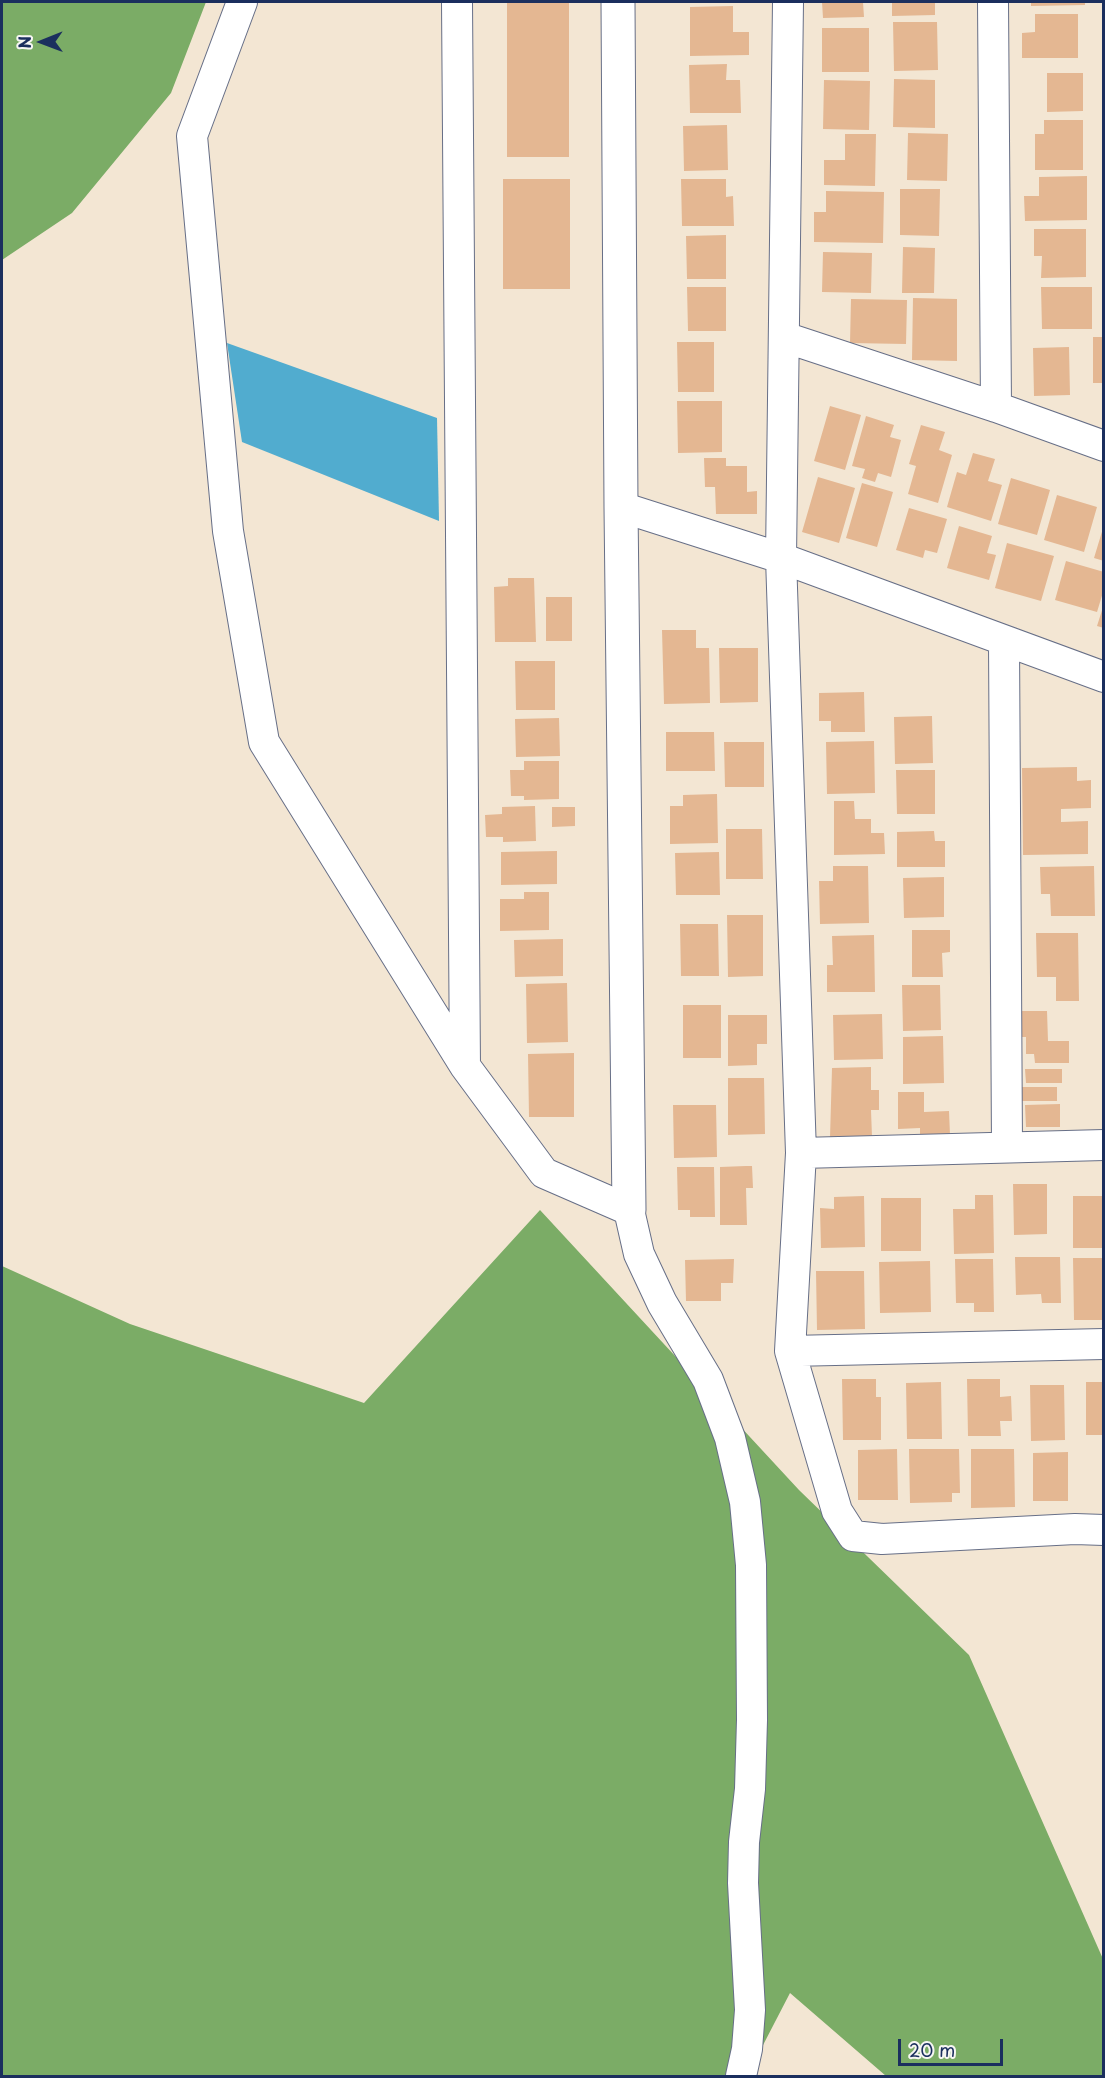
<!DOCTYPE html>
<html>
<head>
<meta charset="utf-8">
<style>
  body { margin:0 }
  #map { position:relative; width:1105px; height:2078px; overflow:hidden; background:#f3e6d3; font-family:"Playpen Sans",sans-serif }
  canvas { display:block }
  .frame { position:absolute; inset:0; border:3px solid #1b2f5e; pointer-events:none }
  .north { position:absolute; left:12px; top:12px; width:60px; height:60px; -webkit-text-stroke:4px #f6f6f2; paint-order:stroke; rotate:269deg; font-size:16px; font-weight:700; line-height:24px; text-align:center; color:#1b2f5e }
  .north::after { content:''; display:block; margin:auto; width:21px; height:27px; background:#1b2f5e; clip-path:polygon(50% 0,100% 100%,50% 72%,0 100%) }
  .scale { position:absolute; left:898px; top:2039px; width:105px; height:27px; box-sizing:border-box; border:3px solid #1b2f5e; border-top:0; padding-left:8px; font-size:18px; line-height:21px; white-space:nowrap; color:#1b2f5e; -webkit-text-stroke:4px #f6f6f2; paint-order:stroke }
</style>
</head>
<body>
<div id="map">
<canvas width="1105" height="2078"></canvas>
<div class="frame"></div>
<div class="north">N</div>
<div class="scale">20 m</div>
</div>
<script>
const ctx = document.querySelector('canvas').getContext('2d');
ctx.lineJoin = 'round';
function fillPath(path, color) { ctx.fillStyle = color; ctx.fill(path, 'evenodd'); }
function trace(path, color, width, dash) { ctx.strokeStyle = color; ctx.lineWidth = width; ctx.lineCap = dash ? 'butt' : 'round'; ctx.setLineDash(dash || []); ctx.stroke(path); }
const forest = new Path2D(`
  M2,2H206L171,93L72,213L2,260Z
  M540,1210L799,1490L969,1655L1103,1959V2076H886L790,1993L747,2076H2V1266L130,1324L364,1403Z`);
const water = new Path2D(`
  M227,343L437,418L439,521L242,442Z`);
const building = new Path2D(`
  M507,2H569V157H507Z
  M822,2H863L864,17L823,18Z
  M892,2H935V15L892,16Z
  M1031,2H1085V5L1031,6Z
  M733,6V32H749V55L690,56V7Z
  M1035,14H1078V58H1022V33L1035,32Z
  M893,22H937L938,70L894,71Z
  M822,28H869V72H822Z
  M727,64L726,80H740L741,113H690L689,65Z
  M1047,73H1083V111L1047,112Z
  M894,79L935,80V128L893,127Z
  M824,80L870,81L869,130L823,129Z
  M1044,120H1083V170H1035V134H1044Z
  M727,125L728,170L684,171L683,126Z
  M908,133L948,134L947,181L907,180Z
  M845,134H876L875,186L824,185V160H845Z
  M1087,176V220L1025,221L1024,196H1039V177Z
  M503,179H570V289H503Z
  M681,179H726V197L733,196L734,226H682Z
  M900,189H940L939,236L900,235Z
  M826,191L884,192L883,243L814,242V212H826Z
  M1034,229H1086V277L1041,278L1042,256H1034Z
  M726,235V279H687L686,236Z
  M903,247L935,248L934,293H902Z
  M823,252L872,253L871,293L822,292Z
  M687,287H726V331H688Z
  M1041,287H1092V329H1042Z
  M913,298L957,299V361L912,360Z
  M851,299L907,300L906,344L850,343Z
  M1093,337H1104V383H1093Z
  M677,342H714V392H678Z
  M1069,347L1070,395L1034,396L1033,348Z
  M677,401H722V452L678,453Z
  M830,406L861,415L845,470L814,461Z
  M866,416L894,425L890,437L901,440L891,477L878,473L875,482L862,478L865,469L852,466Z
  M921,425L945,432L939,450L952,455L938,503L908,494L916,466L909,464Z
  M973,453L995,459L988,481L1002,485L991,521L947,507L957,472L966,475Z
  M704,458H726V466H747V492L757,491V514H716L715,487H705Z
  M818,477L855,488L839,543L802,532Z
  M1011,478L1050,490L1037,535L998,524Z
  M862,483L893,492L877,547L846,538Z
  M1057,495L1097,507L1084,552L1044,540Z
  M909,508L947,519L937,553L925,550L923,558L896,550Z
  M1104,525V561L1094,558Z
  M959,526L992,536L987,553L996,555L989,580L947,568Z
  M1007,543L1054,556L1041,601L995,588Z
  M1066,561L1104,572V589L1097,612L1055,600Z
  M508,578H534L536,642H495L494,587L508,586Z
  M546,597H572V641H546Z
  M1104,604V628L1097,626Z
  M662,630H696V648H709L710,703L664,704Z
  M719,648H758V702L720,703Z
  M515,661H555V710H516Z
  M864,692L865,732H831V721H819V693Z
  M932,716L933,763L895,764L894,717Z
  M559,718L560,756L516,757L515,719Z
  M666,732H714L715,771H666Z
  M874,741L875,793L827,794L826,742Z
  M724,742H764V787H725Z
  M524,761H559V799L524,800V796H511L510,770H524Z
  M1077,767V781L1091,780V808L1061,809V822L1088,821V854L1023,855L1022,768Z
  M896,770H935V814H897Z
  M717,794L718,843L670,844V806H683V795Z
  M834,801H854L855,819H871V833H884L885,854L834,855Z
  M535,806L536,841L503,842V837H486L485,815L502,814V807Z
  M552,807H575V826L552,827Z
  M726,829H762L763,879H726Z
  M934,831L935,841H945V867H897V832Z
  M557,851V884L501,885V852Z
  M719,852L720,895H676L675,853Z
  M833,866H868L869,923L820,924L819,881H833Z
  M1094,866L1095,916H1051L1050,894H1041L1040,867Z
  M944,877V917L904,918L903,878Z
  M524,892H549V930L500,931V899H524Z
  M727,915H763V976L728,977Z
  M680,924H718L719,976H681Z
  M912,930H950V952L942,953L943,977H912Z
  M1036,933H1078L1079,1001H1056V977H1037Z
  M874,935L875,992H827V965H833L832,936Z
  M563,939V976L515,977L514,940Z
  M567,983L568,1042L527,1043L526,984Z
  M902,985H940L941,1030L903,1031Z
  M683,1005H721V1058H683Z
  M1017,1011H1047L1048,1041H1069V1063H1035L1034,1054H1026V1037H1017Z
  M882,1014L883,1059L834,1060L833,1015Z
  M728,1015H767V1044H757V1065L728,1066Z
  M943,1036L944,1083L903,1084V1037Z
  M574,1053V1117H529L528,1054Z
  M871,1067V1090H879V1110H871L872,1137L830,1138L832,1068Z
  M1025,1069H1062V1083H1026Z
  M728,1078H764L765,1134L728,1135Z
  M1013,1087H1057V1101H1014Z
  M898,1092H924V1112L949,1111L950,1135H920V1128L898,1129Z
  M1060,1104V1127H1026L1025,1105Z
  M673,1105H716L717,1157L674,1158Z
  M746,1166H752L753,1188H746L747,1225H720V1167Z
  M677,1167H714L715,1217H690V1210H678Z
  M1013,1184H1047V1234L1014,1235Z
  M975,1195H993L994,1253L954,1254L953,1209H975Z
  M864,1196L865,1247L821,1248L820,1208L834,1209V1197Z
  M1073,1196H1104V1248H1073Z
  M881,1198H921V1251H881Z
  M1015,1257H1060L1061,1303H1042L1041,1294L1016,1295Z
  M1073,1258H1104V1320H1074Z
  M734,1259L733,1283H721V1301H686L685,1260Z
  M955,1259H993L994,1312H974V1303H956Z
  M930,1261L931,1312L880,1313L879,1262Z
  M816,1271H864L865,1329L817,1330Z
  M842,1379H876V1397H881V1440H843Z
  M967,1379H1000V1397L1011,1396L1012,1421H1000L1001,1436H968Z
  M941,1382L942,1439H907L906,1383Z
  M1086,1382H1104V1435H1086Z
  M1030,1385H1064L1065,1440L1031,1441Z
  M897,1449L898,1500H858V1450Z
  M909,1449H959L960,1493H952V1502L910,1503Z
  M971,1449H1014L1015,1507L971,1508Z
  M1068,1452V1501H1033V1453Z`);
const street = new Path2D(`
  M242,2L192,136L228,531L264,742L465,1066L544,1173L629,1210L639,1254L662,1303L708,1380L730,1438L745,1502L751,1565L752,1720L750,1789L744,1842L743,1883L750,2010L747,2049L741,2076
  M457,2L465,1066
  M788,2L781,558L801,1153L790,1351L837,1511L853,1536L882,1539L1075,1529L1104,1530
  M993,2L996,407
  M784,337L996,407L1104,446
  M621,507L781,558L1104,677
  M1004,642L1007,1146
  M801,1153L1104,1145
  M790,1351L1104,1344`);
const secondary = new Path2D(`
  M618,2L621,507L629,1210`);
fillPath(forest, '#7bac66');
fillPath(water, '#51accf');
fillPath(building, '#e4b792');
trace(street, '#676f87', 32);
trace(secondary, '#676f87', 35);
trace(street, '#fff', 30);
trace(secondary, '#fff', 33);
</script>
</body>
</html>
